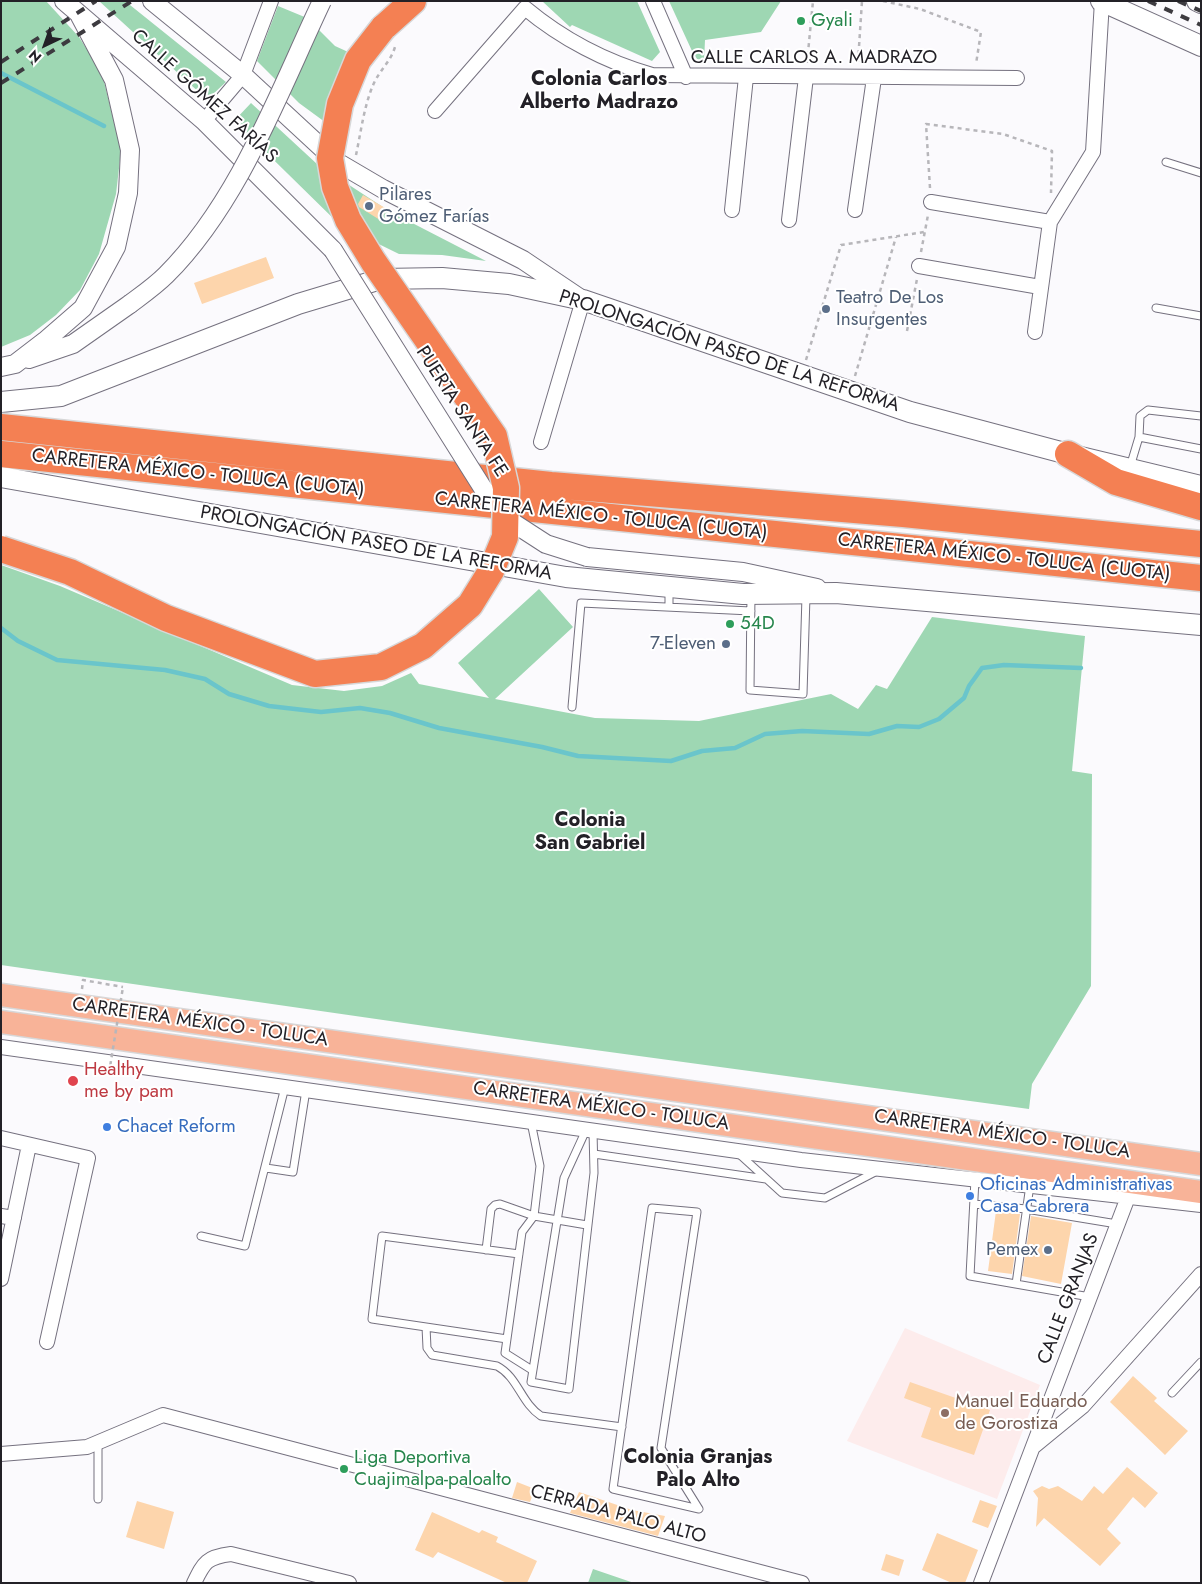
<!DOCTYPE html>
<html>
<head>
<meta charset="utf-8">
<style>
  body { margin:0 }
  #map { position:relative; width:1202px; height:1584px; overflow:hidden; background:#fbfafd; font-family:Jost,sans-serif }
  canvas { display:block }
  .frame { position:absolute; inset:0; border:2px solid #232127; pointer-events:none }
  .north { position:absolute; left:20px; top:20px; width:50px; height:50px; -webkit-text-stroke:4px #fff; paint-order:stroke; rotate:222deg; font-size:14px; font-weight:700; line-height:20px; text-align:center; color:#232127 }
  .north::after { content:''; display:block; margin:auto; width:18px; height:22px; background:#232127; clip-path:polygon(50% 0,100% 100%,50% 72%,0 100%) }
</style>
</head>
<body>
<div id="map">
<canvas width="1202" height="1584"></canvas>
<div class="frame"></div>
<div class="north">N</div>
</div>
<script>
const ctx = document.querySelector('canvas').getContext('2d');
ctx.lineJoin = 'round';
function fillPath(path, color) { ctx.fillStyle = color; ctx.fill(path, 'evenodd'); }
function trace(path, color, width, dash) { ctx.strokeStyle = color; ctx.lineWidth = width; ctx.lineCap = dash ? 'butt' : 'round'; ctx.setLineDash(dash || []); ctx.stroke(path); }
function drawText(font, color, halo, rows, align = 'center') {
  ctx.font = font + ' Jost,sans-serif'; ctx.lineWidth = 4; ctx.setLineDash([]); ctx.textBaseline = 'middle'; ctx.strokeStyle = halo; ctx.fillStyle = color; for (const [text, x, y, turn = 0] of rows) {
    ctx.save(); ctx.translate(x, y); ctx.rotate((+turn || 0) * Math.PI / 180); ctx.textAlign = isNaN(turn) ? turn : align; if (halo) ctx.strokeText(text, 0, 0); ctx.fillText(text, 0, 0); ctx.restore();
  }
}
const education = new Path2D(`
  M905,1328L1040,1385L997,1499L847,1441Z`);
const green = new Path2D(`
  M1,1H46L79,37L102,73L121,151L116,194L99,254L80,290L56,315L30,335L1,347Z
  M99,1H125L226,82L212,95H202Z
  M542,1H637L660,52L652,61L572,25L570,27Z
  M669,1H781L761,32L705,40L704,62L697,59L692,51Z
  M278,6L307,18L335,46L357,56L344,136L299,103L257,61Z
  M251,103L317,164L389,211L486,261L442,255L399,254L340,225L234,121Z
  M1,565L60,586L292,685L344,691L382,686L411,673L419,684L489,698L458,663L539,589L573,627L495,699L595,718L699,721L831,694L858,709L876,685L887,689L932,617L1085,636L1072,771L1092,774L1091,986L1032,1084L1029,1109L536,1042L1,965Z
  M593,1569L634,1583H588Z`);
const stream = new Path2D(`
  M1,73L104,126
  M1,628L18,641L57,660L165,670L205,679L229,694L269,706L321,712L360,708L390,713L439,728L542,747L578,756L671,761L702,751L735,748L765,734L802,731L869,734L897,726L919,727L939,719L964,698L969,686L982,668L1004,665L1081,668`);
const building = new Path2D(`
  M363,195L387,209L380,220L359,207L358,204Z
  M266,257L274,278L202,304L194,283Z
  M996,1211L1020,1214L1012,1274L988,1271Z
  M1031,1216L1072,1223L1061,1284L1022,1276Z
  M1133,1376L1157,1398L1154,1401L1188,1431L1165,1455L1110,1402Z
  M910,1382L990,1410L974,1455L921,1437L931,1408L904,1398Z
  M1127,1467L1158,1493L1145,1508L1133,1497L1107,1529L1121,1543L1100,1566L1044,1518L1036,1527L1038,1498L1033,1491L1042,1486L1049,1489L1058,1486L1082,1501L1094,1486L1103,1494Z
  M517,1482L535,1489L530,1502L512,1498Z
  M579,1492L632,1510L665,1516L658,1536L570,1513Z
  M980,1500L997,1506L988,1528L972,1522Z
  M137,1501L174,1512L164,1549L126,1537Z
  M432,1512L479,1533L482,1530L498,1537L496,1542L537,1561L527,1583H507L438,1552L433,1558L415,1550Z
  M937,1533L978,1550L965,1583H952L922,1570Z
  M886,1554L904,1560L899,1576L881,1570Z`);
const path = new Path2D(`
  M883,1L920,9L981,32L976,64
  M858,62L862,1
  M807,63L813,1
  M356,155C361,132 364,105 374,83C380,70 391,61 395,47
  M930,188L926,124L1003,134L1052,151L1051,193
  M921,252L928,215
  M907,331L917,279
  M806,360L841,245L924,232
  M855,376L896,237
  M82,989L83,980L123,987`);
const service = new Path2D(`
  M1166,162L1201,173
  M1156,308L1201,316
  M1139,437L1201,449
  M1130,467L1139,437L1140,416L1148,410L1201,416
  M669,588V607
  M751,594L750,690L803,694L806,596
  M572,707L581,603L751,611
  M531,1122L540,1166L534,1216L522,1232L505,1353L532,1370
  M586,1130L564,1178L531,1382L569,1389L594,1173L593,1131
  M738,1153L782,1193L825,1198L879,1170
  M594,1154L766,1179
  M266,1168L293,1172L306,1090
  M975,1179L970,1276L1090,1297
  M974,1204L1026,1209L1117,1224
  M652,1208L697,1212L661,1448L699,1509L613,1489Z
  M201,1236L245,1246L285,1087
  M486,1250L491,1209L495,1205L500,1204L534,1216L587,1225
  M1016,1284L1030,1185
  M426,1327L427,1348L432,1355L497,1366C518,1377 521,1403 541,1416L622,1427
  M507,1339L372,1319L382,1236L519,1254
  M1172,1393L1201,1362
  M98,1443V1499`);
const minor = new Path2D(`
  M653,1L686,77
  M435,111L525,8C561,38 606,62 652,75L1017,78
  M204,121L243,75L271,1
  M931,202L1050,222
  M732,210L746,77
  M855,210L874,78
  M789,220L806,77
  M919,266L1040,287
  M1035,332L1050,222L1093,152L1102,1
  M541,442L583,300
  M1,1047L801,1160L1201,1205
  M1,1138L88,1158L47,1342
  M1,1216L14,1218
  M1,1279L29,1145
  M1033,1447L1083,1406L1201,1274
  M1,1454L87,1447L163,1415L802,1583
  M194,1583C204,1562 207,1557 231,1554L349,1583
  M981,1583L1128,1197`);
const tertiary = new Path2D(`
  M64,1L204,121L333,250
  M152,1L243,75L337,162L383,189L523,260L578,297
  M29,359L73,344L130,304
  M1,367L15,364L45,341L83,308L116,247L128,193L130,150L114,80L80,16
  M587,557L743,572L817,588`);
const secondary = new Path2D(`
  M1101,1L1201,46
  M1197,1L1201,3
  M1,402L61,396L298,304L381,279L442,278L509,284L583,300L910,412L1068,454L1201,486
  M1,477L566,577L743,594L836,593L1201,625`);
const primary = new Path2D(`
  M1,995L1201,1164
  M1,1022L1201,1192`);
const motorway = new Path2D(`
  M383,28L413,1
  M1,427L551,485L903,514L1201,544
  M1,454L1201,578
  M1068,454L1116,482L1201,507`);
const rail = new Path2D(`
  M1148,1L1201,25
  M1178,1L1201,11
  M1,62L96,1
  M1,83L132,1`);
const pathBridge = new Path2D(`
  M109,1073L123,987`);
const tertiaryBridge = new Path2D(`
  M333,250L484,490L512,522L546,544L587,557
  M130,304C142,295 155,286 166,275C239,202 278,94 322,1`);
const motorwayBridge = new Path2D(`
  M1,549L70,572L166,618L315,674L381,667L423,646L470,605L491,571L505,537L506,488L494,436L373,261L348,220L335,187L330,158L340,104L358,60L383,28`);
const markers = [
  [801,21,5,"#2e9e5b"],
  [369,206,5,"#5c6f8a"],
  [826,309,5,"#5c6f8a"],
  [730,624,5,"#2e9e5b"],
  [726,644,5,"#5c6f8a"],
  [73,1081,6,"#e0444e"],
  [107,1127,5,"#3f7fe0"],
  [970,1196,5,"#3f7fe0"],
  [1048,1250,5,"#5c6f8a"],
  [945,1413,5,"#8d6e63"],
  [344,1469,5,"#2e9e5b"]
];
const leisureNames = [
  ["Gyali",811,21],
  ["54D",740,624],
  ["Liga Deportiva",354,1458],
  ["Cuajimalpa-paloalto",354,1480]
];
const streetNames = [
  ["CALLE CARLOS A. MADRAZO",814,58],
  ["CALLE GÓMEZ FARÍAS",204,97,42],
  ["PROLONGACIÓN PASEO DE LA REFORMA",729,352,18],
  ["PUERTA SANTA FE",461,412,57],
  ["CARRETERA MÉXICO - TOLUCA (CUOTA)",198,474,6],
  ["CARRETERA MÉXICO - TOLUCA (CUOTA)",601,517,6],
  ["PROLONGACIÓN PASEO DE LA REFORMA",376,544,10],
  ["CARRETERA MÉXICO - TOLUCA (CUOTA)",1004,558,6],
  ["CARRETERA MÉXICO - TOLUCA",200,1023,8],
  ["CARRETERA MÉXICO - TOLUCA",601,1107,8],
  ["CARRETERA MÉXICO - TOLUCA",1002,1135,8],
  ["CALLE GRANJAS",1069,1299,-69],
  ["CERRADA PALO ALTO",618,1515,15]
];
const serviceNames = [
  ["Pilares",379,195],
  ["Gómez Farías",379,217],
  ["Teatro De Los",836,298],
  ["Insurgentes",836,320],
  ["7-Eleven",716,644,"right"],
  ["Pemex",1038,1250,"right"]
];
const healthNames = [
  ["Healthy",84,1070],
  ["me by pam",84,1092]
];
const shopNames = [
  ["Chacet Reform",117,1127],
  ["Oficinas Administrativas",980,1185],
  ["Casa Cabrera",980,1207]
];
const educationNames = [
  ["Manuel Eduardo",955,1402],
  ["de Gorostiza",955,1424]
];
const neighbourhoodNames = [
  ["Colonia Carlos",599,80],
  ["Alberto Madrazo",599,103],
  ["Colonia",590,821],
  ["San Gabriel",590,844],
  ["Colonia Granjas",698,1458],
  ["Palo Alto",698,1481]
];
fillPath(education, '#fdecec');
fillPath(green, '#9ed7b3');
trace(stream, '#6ac5cb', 4.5);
fillPath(building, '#fdd5ac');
trace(service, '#75717f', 9);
trace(minor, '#75717f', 16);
trace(tertiary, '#75717f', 20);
trace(secondary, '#75717f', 22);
trace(primary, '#d7d7d8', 25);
trace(motorway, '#d7d7d8', 29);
trace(path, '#b7b6ba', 2.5, [4, 4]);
trace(service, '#fff', 7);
trace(minor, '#fff', 14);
trace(tertiary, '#fff', 18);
trace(secondary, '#fff', 20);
trace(primary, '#f8b398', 22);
trace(motorway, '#f48053', 26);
trace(rail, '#3d3b40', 4, [9, 9]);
trace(tertiaryBridge, '#75717f', 20, []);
trace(motorwayBridge, '#d7d7d8', 29, []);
trace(pathBridge, '#b7b6ba', 2.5, [4, 4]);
trace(tertiaryBridge, '#fff', 18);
trace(motorwayBridge, '#f48053', 26);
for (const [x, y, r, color] of markers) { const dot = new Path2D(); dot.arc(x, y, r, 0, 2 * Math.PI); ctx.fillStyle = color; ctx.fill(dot); trace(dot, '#fff', 2); }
drawText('19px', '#27864d', '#fff', leisureNames, 'left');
drawText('19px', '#232127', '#fff', streetNames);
drawText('19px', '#4e5e75', '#fff', serviceNames, 'left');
drawText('19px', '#be3a42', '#fff', healthNames, 'left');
drawText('19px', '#366cbe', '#fff', shopNames, 'left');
drawText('19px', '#785e54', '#fff', educationNames, 'left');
drawText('bold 20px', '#232127', '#fff', neighbourhoodNames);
</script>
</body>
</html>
